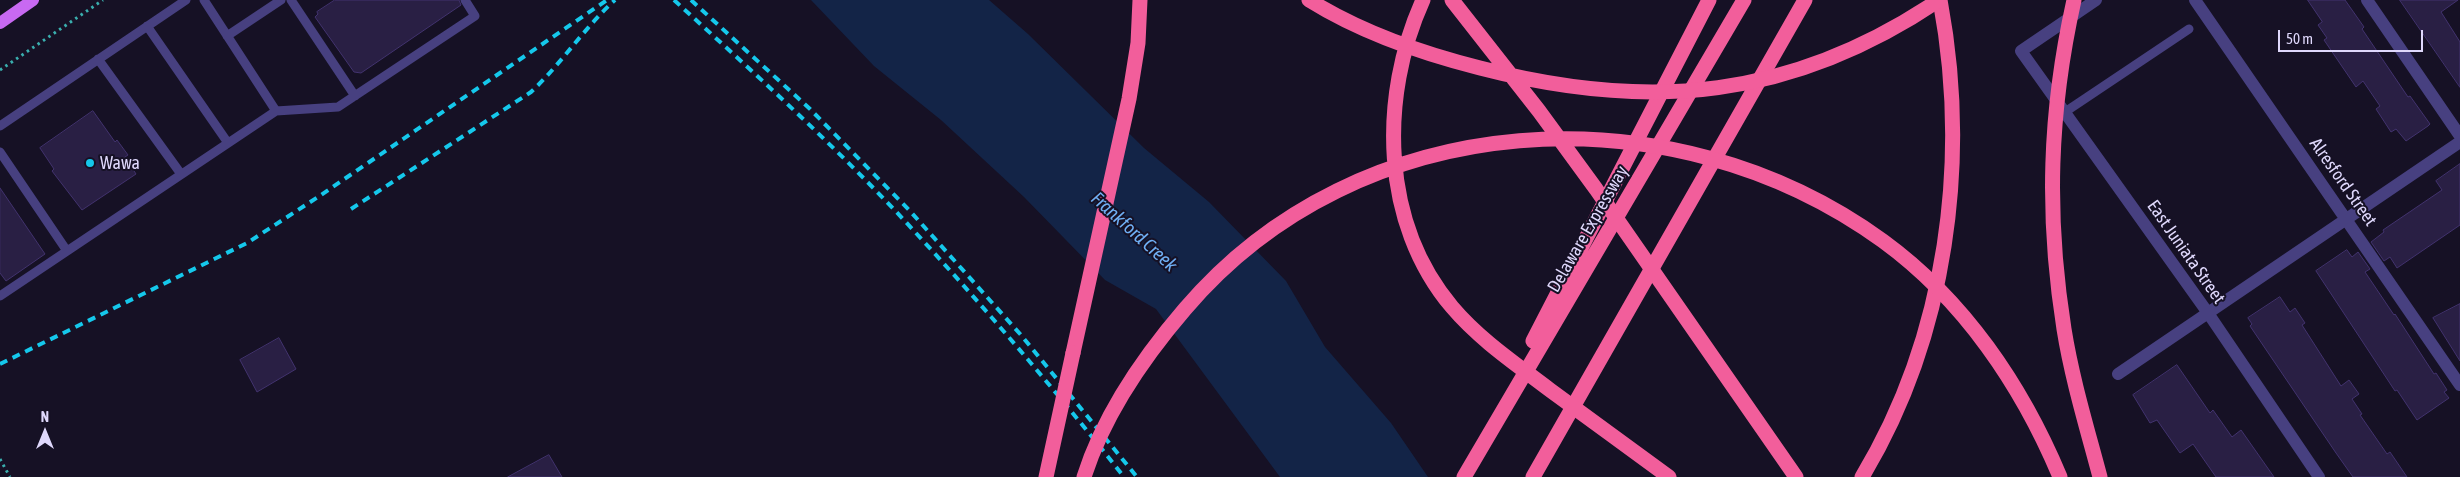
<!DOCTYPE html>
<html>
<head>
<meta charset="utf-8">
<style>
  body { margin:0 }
  #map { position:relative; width:2460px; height:477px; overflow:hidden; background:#161125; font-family:"Asap Condensed",sans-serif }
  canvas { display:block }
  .north { position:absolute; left:20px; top:407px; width:50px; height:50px; -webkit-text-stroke:4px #161125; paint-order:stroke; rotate:0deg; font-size:14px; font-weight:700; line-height:20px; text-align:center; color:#dfd8fc }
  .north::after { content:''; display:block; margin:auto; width:18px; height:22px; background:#dfd8fc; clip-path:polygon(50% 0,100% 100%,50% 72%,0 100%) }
  .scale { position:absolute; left:2278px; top:30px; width:145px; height:22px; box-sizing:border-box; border:2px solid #dfd8fc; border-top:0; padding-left:6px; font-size:15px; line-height:18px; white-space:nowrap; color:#dfd8fc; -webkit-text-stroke:4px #161125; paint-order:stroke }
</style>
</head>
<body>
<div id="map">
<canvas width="2460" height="477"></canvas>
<div class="north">N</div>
<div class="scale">50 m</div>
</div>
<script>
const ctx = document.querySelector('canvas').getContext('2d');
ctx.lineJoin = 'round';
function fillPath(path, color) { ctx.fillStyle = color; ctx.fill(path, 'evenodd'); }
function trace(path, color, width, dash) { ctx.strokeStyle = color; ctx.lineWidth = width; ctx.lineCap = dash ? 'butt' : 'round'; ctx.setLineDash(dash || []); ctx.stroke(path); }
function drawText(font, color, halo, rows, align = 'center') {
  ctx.font = font + ' "Asap Condensed",sans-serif'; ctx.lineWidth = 4; ctx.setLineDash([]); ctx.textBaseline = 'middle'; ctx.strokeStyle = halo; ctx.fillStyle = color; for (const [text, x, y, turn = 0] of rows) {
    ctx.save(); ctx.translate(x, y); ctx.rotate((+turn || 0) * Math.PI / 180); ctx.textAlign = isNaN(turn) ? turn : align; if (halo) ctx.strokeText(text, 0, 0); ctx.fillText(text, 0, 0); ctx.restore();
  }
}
const water = new Path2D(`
  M811,0H989L1028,34L1144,148L1209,202L1286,281L1325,347L1391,423L1428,477H1280L1156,309L1105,280L1024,197L941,120L874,66Z`);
const building = new Path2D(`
  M335,0H459L461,5L361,73L354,72L315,17L318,14L317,12Z
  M2308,0H2345L2364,27L2362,29L2408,97L2410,96L2430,124L2428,126L2406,141L2396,129L2391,132L2376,109L2380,106L2363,81L2356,87L2324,40L2327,38L2318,25L2322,22Z
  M2400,0H2458L2441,12L2460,42V87Z
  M93,111L115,142L117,140L128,155L125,157L136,174L82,210L52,171L54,169L40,148Z
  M2460,164V225L2397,268L2390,257L2384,261L2371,242L2384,232L2383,230L2442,190L2436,181Z
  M0,188L45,254L6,281L0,273Z
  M2347,250L2352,257L2358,252L2370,269L2365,272L2394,315L2395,314L2434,374L2436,373L2447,390L2444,392L2449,398L2417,420L2397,390L2395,391L2316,271Z
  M2280,297L2290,312L2295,308L2305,323L2302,325L2341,386L2349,380L2359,394L2352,399L2362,414L2360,415L2387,454L2390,452L2407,477H2353L2336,453L2250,326L2252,324L2248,318Z
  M2460,304V361L2433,318Z
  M279,338L296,369L257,392L240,360Z
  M2177,365L2210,413L2213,410L2232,437L2241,430L2274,477H2216L2193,444L2180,453L2157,420L2150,423L2133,395Z
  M549,455L562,477H508Z`);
const path = new Path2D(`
  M0,70L103,0
  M0,459L10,477`);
const service = new Path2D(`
  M204,0L276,111
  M291,0L355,96
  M147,26L228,143
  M227,36L281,0
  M98,59L181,174
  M2065,112L2189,29
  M0,126L186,0
  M0,152L67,251
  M0,296L276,111L338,107L475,16L465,0`);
const minor = new Path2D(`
  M2096,0L2021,51L2208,313L2319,477
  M2195,0L2460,385
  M2367,0L2460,136
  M2118,374L2460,142`);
const primary = new Path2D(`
  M0,23L33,0`);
const motorway = new Path2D(`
  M1533,341L1709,0
  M1073,353L1129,99L1138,43L1140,0
  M1464,477L1744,0
  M1533,477L1805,0
  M1862,477C1947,336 1970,160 1940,0`);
const rail = new Path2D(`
  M674,0C752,71 831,142 903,219C980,302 1054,388 1124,477
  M691,0L810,109L910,211L1021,335L1137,477
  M351,209L531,92C562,63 584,28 615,0
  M0,364L247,243L318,197L607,0`);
const motorwayBridge = new Path2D(`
  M1309,0C1362,33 1420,53 1480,68C1650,112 1792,99 1939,0
  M1423,0C1379,97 1381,223 1452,307C1480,340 1516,364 1550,390C1590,419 1629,448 1669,477
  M1452,0L1539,111L1596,189L1796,477
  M2074,0C2049,112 2046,215 2064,329C2072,379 2087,428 2100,477
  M1046,477L1073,353
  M1084,477C1104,414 1142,359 1185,309C1358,105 1671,87 1883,241C1964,300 2022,386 2060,477`);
const markers = [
  [90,163,5,"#15c8eb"]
];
const poiNames = [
  ["Wawa",100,163]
];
const streetNames = [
  ["Alresford Street",2343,182,55],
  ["Delaware Expressway",1588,229,-60],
  ["East Juniata Street",2186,252,55]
];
const waterNames = [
  ["Frankford Creek",1134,232,42]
];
fillPath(water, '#132447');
fillPath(building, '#291f44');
trace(building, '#42336e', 1);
trace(path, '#3aaeae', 3, [2.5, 4]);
trace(service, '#474080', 9);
trace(minor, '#474080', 12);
trace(primary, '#c869f2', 12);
trace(motorway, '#f25e9b', 15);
trace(rail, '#15c8eb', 4, [8, 6]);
trace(motorwayBridge, '#f25e9b', 15);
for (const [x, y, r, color] of markers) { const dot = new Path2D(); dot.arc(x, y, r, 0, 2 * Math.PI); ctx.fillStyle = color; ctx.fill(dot); trace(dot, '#161125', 2); }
drawText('18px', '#dfd8fc', '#161125', poiNames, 'left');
drawText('18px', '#dfd8fc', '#161125', streetNames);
drawText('italic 19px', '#6faef3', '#161125', waterNames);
</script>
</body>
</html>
